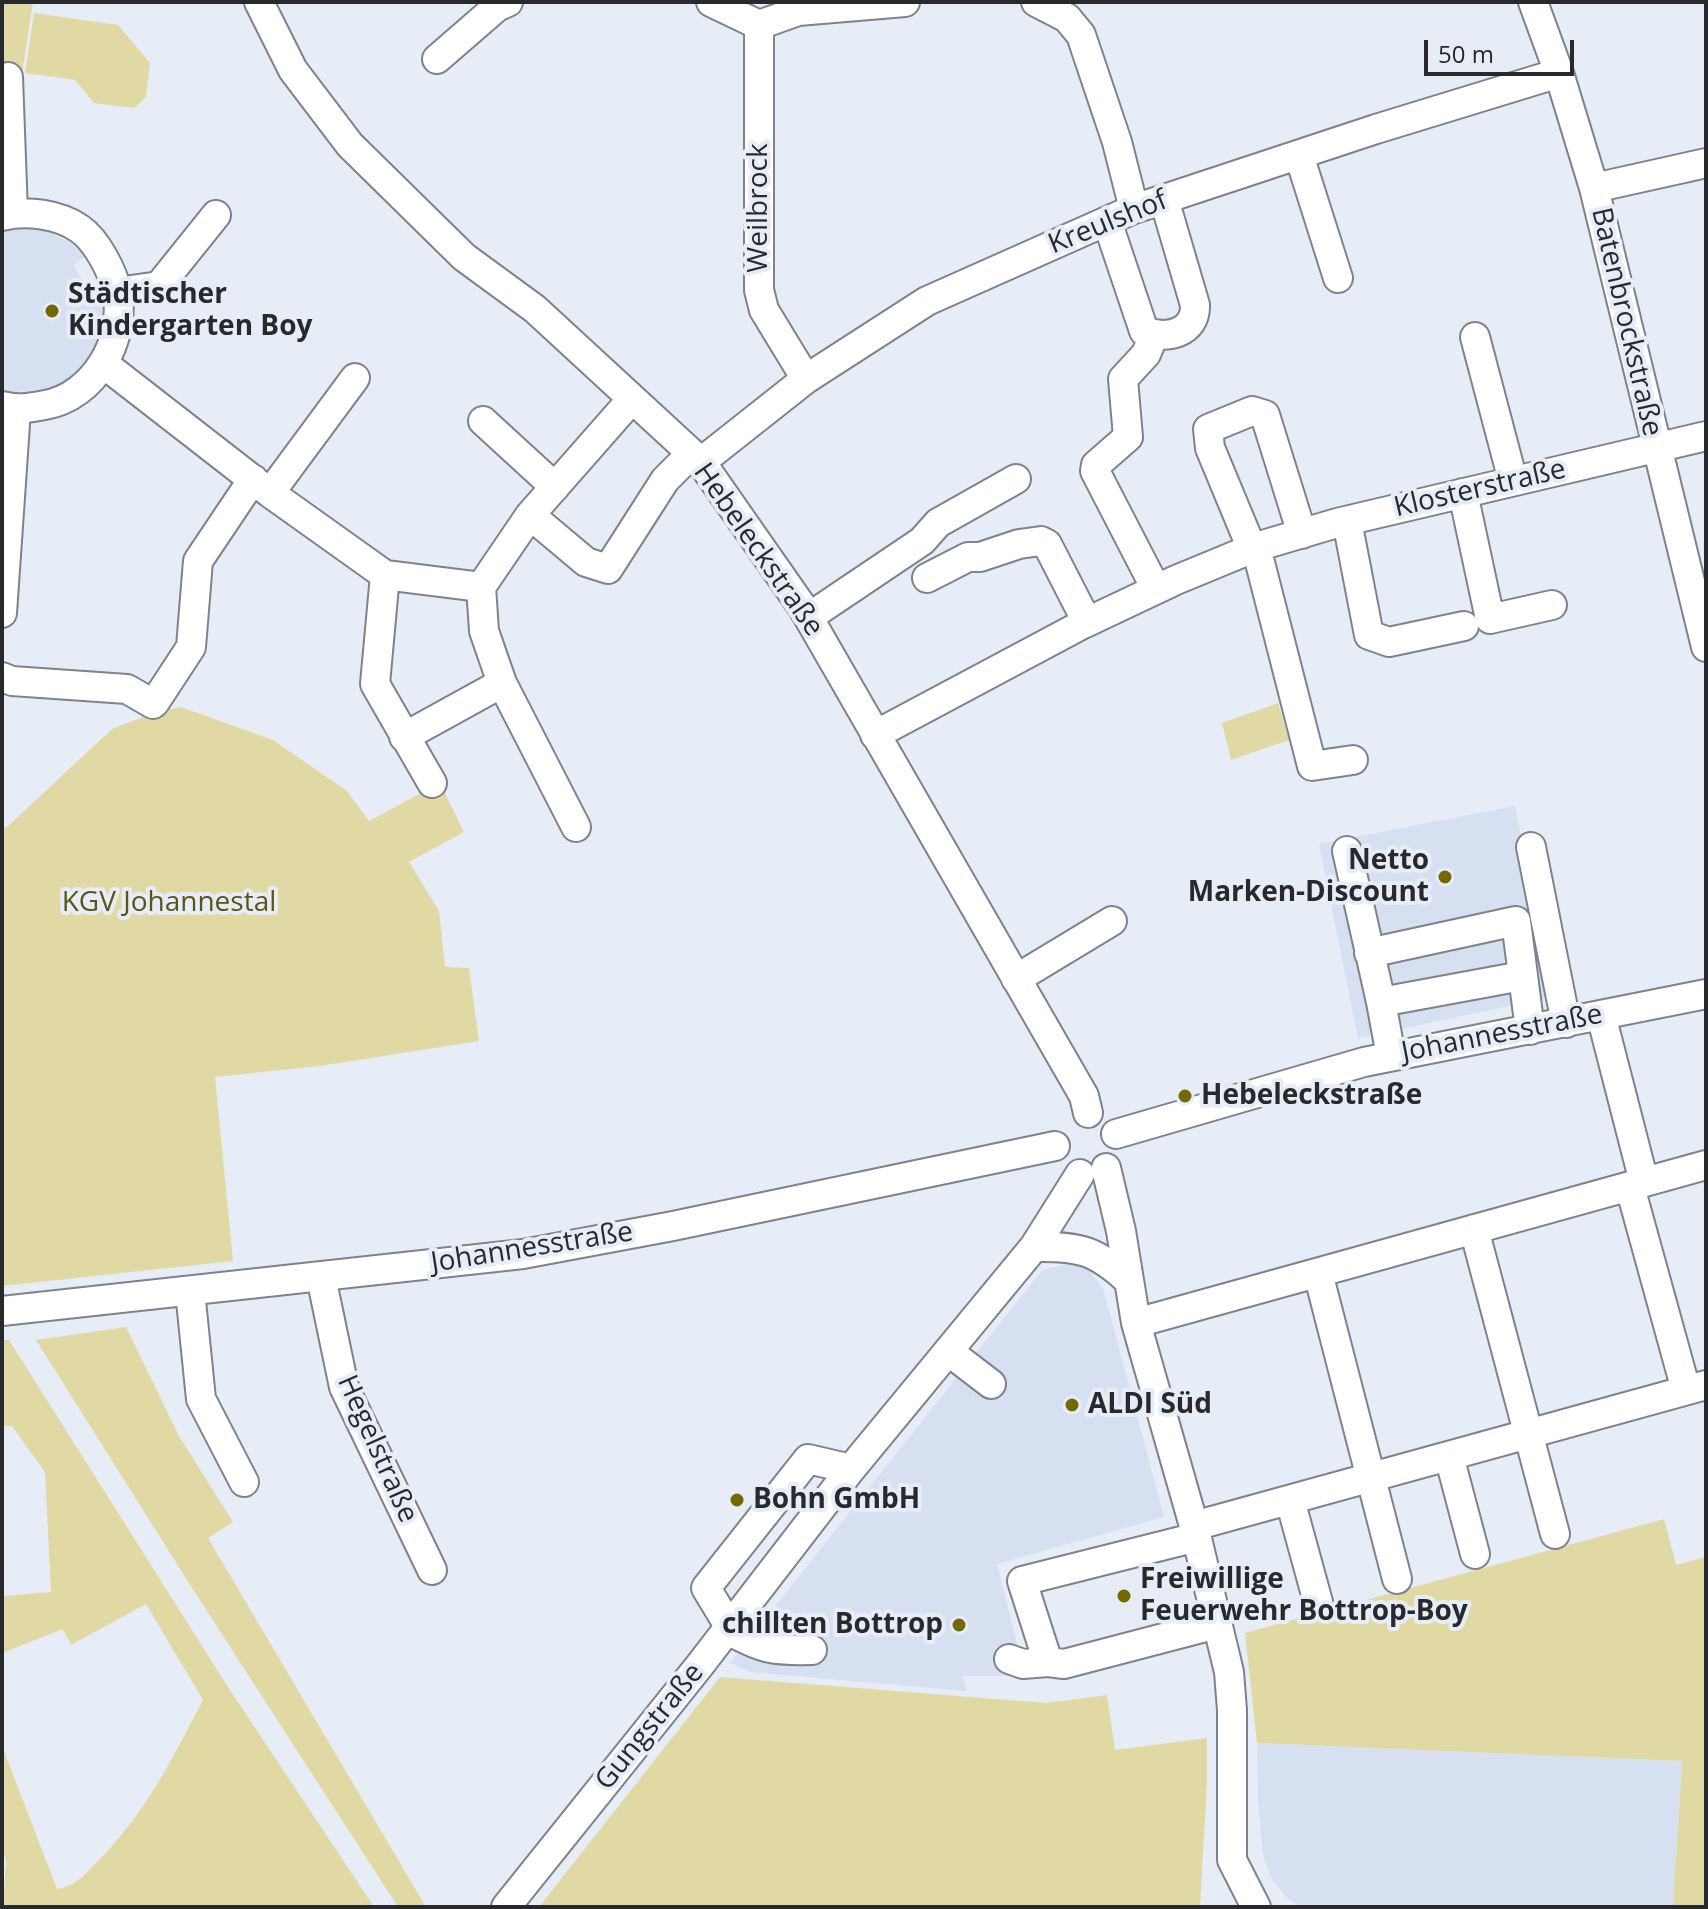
<!DOCTYPE html>
<html>
<head>
<meta charset="utf-8">
<style>
  body { margin:0 }
  #map { position:relative; width:1708px; height:1909px; overflow:hidden; background:#e7edf7; font-family:"Open Sans",sans-serif }
  canvas { display:block }
  .frame { position:absolute; inset:0; border:4px solid #27292d; pointer-events:none }
  .scale { position:absolute; left:1424px; top:40px; width:150px; height:36px; box-sizing:border-box; border:4px solid #27292d; border-top:0; padding-left:10px; font-size:24px; line-height:28px; white-space:nowrap; color:#27292d; -webkit-text-stroke:6px #e7edf7; paint-order:stroke }
</style>
</head>
<body>
<div id="map">
<canvas width="1708" height="1909"></canvas>
<div class="frame"></div>
<div class="scale">50 m</div>
</div>
<script>
const ctx = document.querySelector('canvas').getContext('2d');
ctx.lineJoin = 'round';
function fillPath(path, color) { ctx.fillStyle = color; ctx.fill(path, 'evenodd'); }
function trace(path, color, width, dash) { ctx.strokeStyle = color; ctx.lineWidth = width; ctx.lineCap = dash ? 'butt' : 'round'; ctx.setLineDash(dash || []); ctx.stroke(path); }
function drawText(font, color, halo, rows, align = 'center') {
  ctx.font = font + ' "Open Sans",sans-serif'; ctx.lineWidth = 8; ctx.setLineDash([]); ctx.textBaseline = 'middle'; ctx.strokeStyle = halo; ctx.fillStyle = color; for (const [text, x, y, turn = 0] of rows) {
    ctx.save(); ctx.translate(x, y); ctx.rotate((+turn || 0) * Math.PI / 180); ctx.textAlign = isNaN(turn) ? turn : align; if (halo) ctx.strokeText(text, 0, 0); ctx.fillText(text, 0, 0); ctx.restore();
  }
}
const built = new Path2D(`
  M35,226L70,242L86,255L73,266L81,278L89,302L103,303L102,319L96,344L77,375L49,389L13,392L2,390V228Z
  M1515,806L1552,997L1358,1038L1319,844Z
  M1067,1264L1078,1265L1089,1271L1103,1288L1164,1517L997,1564L1025,1676H963L966,1691L750,1672L730,1663L1035,1279L1042,1270Z
  M1257,1743L1682,1761L1673,1907H1300L1286,1897L1271,1878L1263,1854L1258,1801Z`);
const green = new Path2D(`
  M2,2H33L21,80L2,84Z
  M34,13L118,25L150,63L146,97L134,108L94,103L75,80L25,73Z
  M1278,703L1289,740L1231,760L1222,723Z
  M181,707L273,740L347,791L369,821L440,783L464,832L409,862L439,911L445,967L469,968L479,1041L320,1066L215,1077L233,1261L2,1286V828L7,827L112,729L156,712Z
  M126,1327L179,1436L233,1522L208,1538L426,1907H398L194,1591L36,1340Z
  M2,1340H9L226,1684L374,1907H3L6,1860L2,1850V1746L57,1889C76,1886 84,1875 97,1862C145,1814 172,1759 203,1700L146,1604L71,1645L63,1629L2,1653V1596L51,1592L45,1472L12,1426H2Z
  M1664,1519L1676,1565L1706,1557V1907H1673L1682,1761L1257,1743L1245,1633Z
  M720,1677L1046,1703L1107,1695L1115,1750L1207,1738V1782L1200,1907H539Z`);
const minor = new Path2D(`
  M259,2L293,70L350,145L464,257L535,309L701,462L803,608L1084,1096L1088,1113
  M711,2L759,25
  M1036,2L1067,18L1081,35L1117,142L1134,209
  M1533,2L1559,73L1594,188L1706,647
  M437,59L497,7L508,2
  M8,77L13,213
  M1299,155L1338,278
  M1594,188L1706,163
  M2,216C26,210 59,214 80,229C97,241 113,272 117,292C127,340 93,397 45,405C29,408 17,410 2,406
  M1107,221L1144,331C1167,340 1196,333 1195,305L1164,199
  M117,292L159,286L216,215
  M1154,335L1146,354L1123,379L1128,437L1096,465L1095,471L1156,589
  M1475,337L1513,481
  M104,364L270,493L385,575L481,587L530,515L632,399
  M806,379L764,310L759,290V25L798,11L905,2
  M483,421L555,487
  M701,462L806,379L927,301L1134,209L1376,129L1559,73
  M270,493L355,378
  M1463,493L1490,619L1552,605
  M530,515L586,562L608,569L665,480L691,454
  M1347,521L1369,635L1389,642L1464,626
  M1256,547L1312,766L1353,760
  M1252,549L1210,448L1208,429L1252,411L1265,415L1302,534
  M385,575L375,684L432,783
  M927,578L968,557H980L1019,544L1041,541L1047,544L1087,622
  M481,587L484,631L502,683L576,827
  M2,613L16,410
  M809,617L922,541L938,523L1016,479
  M2,677L12,681L127,689L153,704L155,702L191,647L198,561L253,479
  M875,735L1083,624L1176,580L1256,547L1337,523L1706,436
  M404,737L502,683
  M1531,847L1566,1023
  M1347,851L1381,1002L1522,976
  M1369,953L1516,921L1530,1030
  M1016,979L1112,921
  M1381,1002L1391,1056
  M1601,1015L1644,1182
  M1116,1134L1364,1062L1706,994
  M1106,1168L1121,1231L1136,1323L1194,1526L1229,1672L1232,1710V1860L1256,1907
  M1630,1187L1686,1390
  M1474,1229L1555,1534
  M1034,1247C1079,1246 1096,1250 1129,1281
  M1318,1273L1397,1579
  M321,1277L344,1387L432,1570
  M190,1291L201,1399L244,1482
  M2,1311L523,1254L673,1226L1055,1146
  M1136,1323L1706,1165
  M948,1351L991,1384
  M1449,1456L1475,1554
  M1290,1500L1318,1602
  M1194,1526L1706,1385
  M1197,1537L1022,1581L1048,1662L1064,1664L1217,1624
  M729,1626L706,1588L808,1459L851,1469
  M726,1629C762,1649 772,1651 812,1650
  M1009,1659L1023,1664L1048,1662
  M506,1907L700,1665L851,1469L1034,1247L1080,1174`);
const markers = [
  [52,311,8,"#746800"],
  [1445,877,8,"#746800"],
  [1185,1096,8,"#746800"],
  [1072,1405,8,"#746800"],
  [737,1500,8,"#746800"],
  [1124,1596,8,"#746800"],
  [959,1625,8,"#746800"]
];
const streetNames = [
  ["Weilbrock",759,208,-90],
  ["Kreulshof",1108,223,-22],
  ["Batenbrockstraße",1626,322,77],
  ["Klosterstraße",1480,489,-13],
  ["Hebeleckstraße",758,550,55],
  ["Johannesstraße",1502,1034,-11],
  ["Johannesstraße",532,1248,-9],
  ["Hegelstraße",377,1449,66],
  ["Gungstraße",650,1727,-51]
];
const poiNames = [
  ["Städtischer",68,295],
  ["Kindergarten Boy",68,327],
  ["Netto",1429,861,"right"],
  ["Marken-Discount",1429,893,"right"],
  ["Hebeleckstraße",1201,1096],
  ["ALDI Süd",1088,1405],
  ["Bohn GmbH",753,1500],
  ["Freiwillige",1140,1580],
  ["Feuerwehr Bottrop-Boy",1140,1612],
  ["chillten Bottrop",943,1625,"right"]
];
const parkNames = [
  ["KGV Johannestal",169,903]
];
fillPath(built, '#d6e0f0');
fillPath(green, '#e0d9a4');
trace(minor, '#7d838c', 32);
trace(minor, '#fff', 28);
for (const [x, y, r, color] of markers) { const dot = new Path2D(); dot.arc(x, y, r, 0, 2 * Math.PI); ctx.fillStyle = color; ctx.fill(dot); trace(dot, '#e7edf7', 3); }
drawText('28px', '#27292d', '#e7edf7', streetNames);
drawText('bold 28px', '#27292d', '#e7edf7', poiNames, 'left');
drawText('28px', '#5c5416', '#e7edf7', parkNames);
</script>
</body>
</html>
